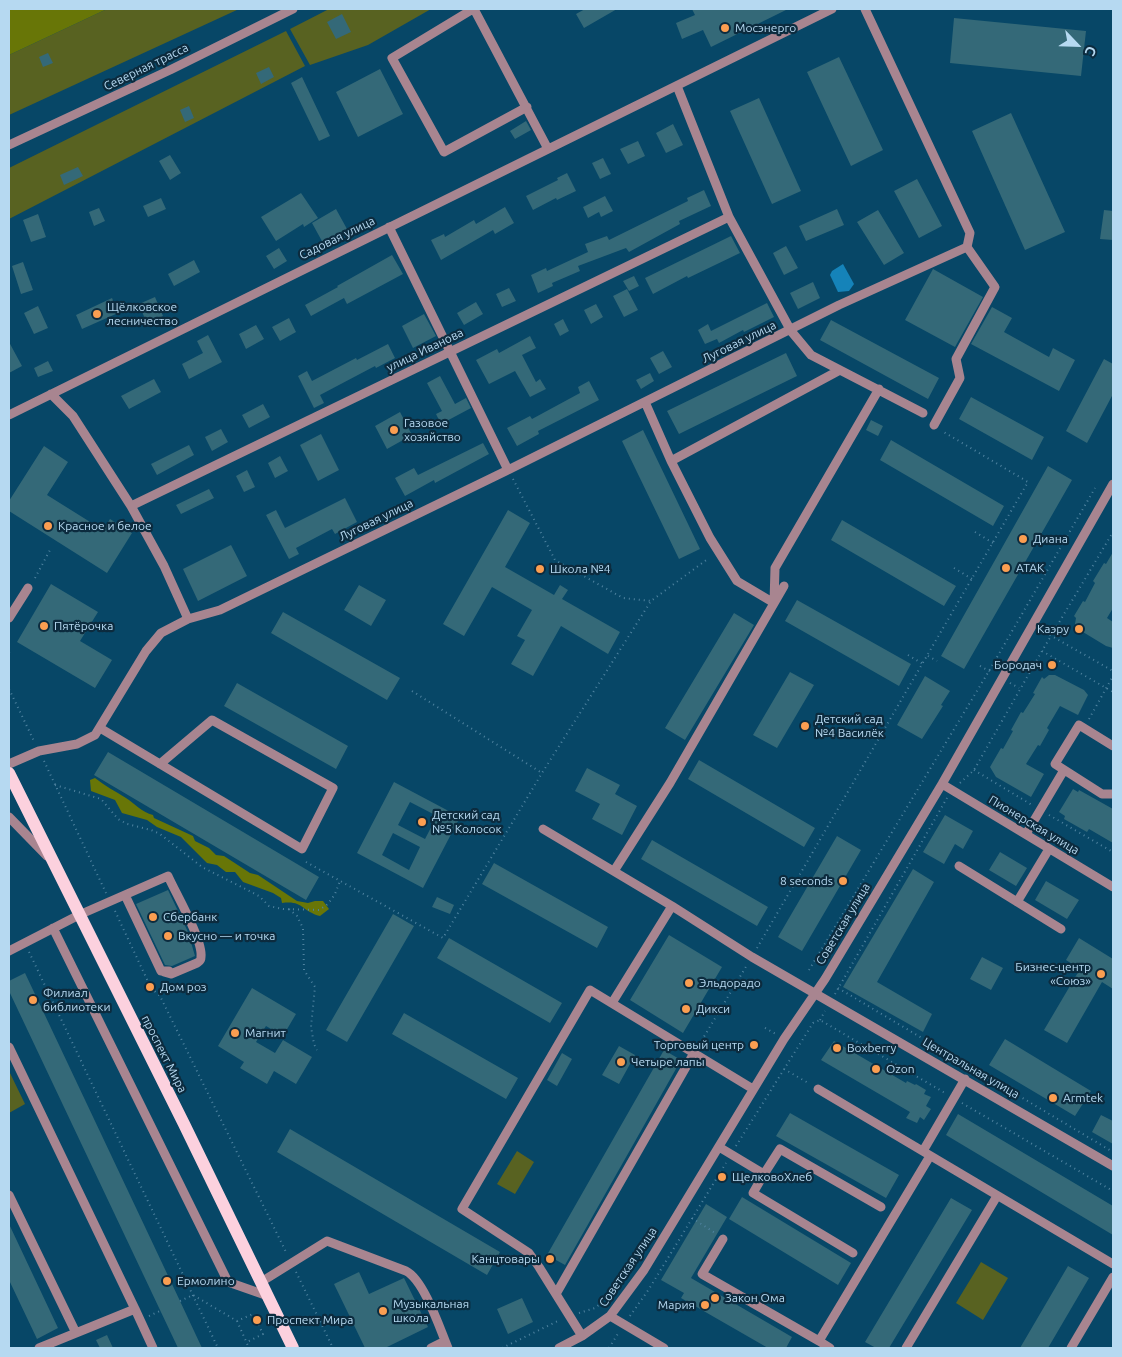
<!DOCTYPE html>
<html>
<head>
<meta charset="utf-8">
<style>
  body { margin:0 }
  #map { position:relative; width:1122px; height:1357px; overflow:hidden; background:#074767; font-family:Ubuntu,sans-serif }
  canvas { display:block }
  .frame { position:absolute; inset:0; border:10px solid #b6d9f1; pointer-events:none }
  .north { position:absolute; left:1052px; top:20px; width:50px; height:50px; -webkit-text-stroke:4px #0c2b3e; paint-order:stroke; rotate:114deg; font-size:14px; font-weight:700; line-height:20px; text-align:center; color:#b6d9f1 }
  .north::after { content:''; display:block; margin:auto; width:18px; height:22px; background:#b6d9f1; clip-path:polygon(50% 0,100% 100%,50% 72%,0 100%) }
</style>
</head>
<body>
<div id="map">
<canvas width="1122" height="1357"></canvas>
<div class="frame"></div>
<div class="north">С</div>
</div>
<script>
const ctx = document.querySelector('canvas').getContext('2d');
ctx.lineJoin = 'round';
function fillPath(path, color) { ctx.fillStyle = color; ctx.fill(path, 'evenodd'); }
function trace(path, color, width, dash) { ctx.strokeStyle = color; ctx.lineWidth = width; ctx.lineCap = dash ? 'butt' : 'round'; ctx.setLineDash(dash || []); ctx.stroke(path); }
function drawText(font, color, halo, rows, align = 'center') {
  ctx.font = font + ' Ubuntu,sans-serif'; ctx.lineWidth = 4.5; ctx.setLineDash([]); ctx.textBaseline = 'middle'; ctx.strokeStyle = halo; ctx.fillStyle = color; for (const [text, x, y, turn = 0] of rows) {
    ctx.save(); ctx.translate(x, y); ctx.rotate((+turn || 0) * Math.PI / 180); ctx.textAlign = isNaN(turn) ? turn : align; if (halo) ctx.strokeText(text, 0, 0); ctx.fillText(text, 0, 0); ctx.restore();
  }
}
const green = new Path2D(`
  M107,9H239L9,115V55Z
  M329,9H431L368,45L310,65L290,29Z
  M286,31L305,66L9,219V168Z
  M9,1071L25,1104L9,1113Z
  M517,1151L534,1162L515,1194L497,1184Z
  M981,1262L1008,1278L983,1320L956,1303Z`);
const forest = new Path2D(`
  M9,9H107L9,55Z
  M95,778C105,786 115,791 126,798C135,804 142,812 153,815L154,818L193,836L195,841L209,848L216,855L224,856L250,873L258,875L297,901L308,903L315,901H323L329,909L320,916C301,911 303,900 282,903L281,898L273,893L243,882L235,872H226L217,865L207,863L181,837L157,827L147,820L122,813L115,800L91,791L90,780Z`);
const water = new Path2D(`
  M843,264L854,284L849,291L838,292L830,275L832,271Z`);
const building = new Path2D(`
  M585,9H617L584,28L576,14Z
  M692,9H788L711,47L703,30L682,39L676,23L695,15Z
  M342,14L351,32L336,39L327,22Z
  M954,18L1086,31L1081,76L950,63Z
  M48,53L53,63L43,67L39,57Z
  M839,57L883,150L851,166L807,72Z
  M269,67L274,77L261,84L256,73Z
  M380,69L403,114L358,137L336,92Z
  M302,77L330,136L319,141L291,83Z
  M759,98L801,191L772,204L730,111Z
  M189,106L194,118L185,122L180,110Z
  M1011,113L1065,232L1025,250L972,131Z
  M526,121L531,130L515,139L510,131Z
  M673,124L683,145L666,153L656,133Z
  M638,141L645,156L628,164L620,149Z
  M170,155L181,173L170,180L159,161Z
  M603,158L611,174L600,179L592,163Z
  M78,167L83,176L64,185L60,175Z
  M567,173L576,191L557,200L556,198L533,210L526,196L558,180L557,178Z
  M917,179L942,226L919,238L894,191Z
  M704,190L711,206L679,221L680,224L629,252L626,248L578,266L580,271L552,283L553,286L538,293L531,275L546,268L547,271L588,252L585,244L607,236L609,240L688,201L687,198Z
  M301,193L318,218L304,227L303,224L276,241L261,217Z
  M605,196L613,211L601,217L599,212L588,218L583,207Z
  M161,198L166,209L148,217L143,206Z
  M505,207L514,223L495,234L493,230L441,260L431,240L444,234L445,237L474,220L476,224Z
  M99,208L105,221L94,226L89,212Z
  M336,209L347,229L323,243L312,223Z
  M837,209L844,225L806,241L799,226Z
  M878,210L904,253L884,265L857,222Z
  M1104,210L1113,211V240L1100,239Z
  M38,214L46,237L31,242L23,220Z
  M731,236L740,253L688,278L687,276L653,294L645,278Z
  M786,246L798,268L784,275L773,253Z
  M279,248L287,261L274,269L266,256Z
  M392,255L403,274L347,304L344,298L311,316L305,305L338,287L337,286Z
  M194,260L200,272L174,286L168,274Z
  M23,262L33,290L21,294L12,266Z
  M933,269L983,297L955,347L905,320Z
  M634,276L639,286L629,291L623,281Z
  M813,282L820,298L798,309L790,293Z
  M509,288L516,301L502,307L496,294Z
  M627,289L638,310L624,317L613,296Z
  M155,297L163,316L147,324L139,304Z
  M112,298L118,313L82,329L76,315Z
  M476,302L483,314L464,325L457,313Z
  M767,303L774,317L744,332L743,330L719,343L717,339L705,344L698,330L708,324L711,331Z
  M596,304L603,317L591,324L584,310Z
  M38,306L48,328L34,334L24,313Z
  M992,307L1012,318L1004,332L1049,357L1053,348L1075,360L1059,391L971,344Z
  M424,314L436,336L413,348L402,326Z
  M289,318L296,332L280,341L272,327Z
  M563,319L569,331L560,336L554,324Z
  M831,320L939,378L928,399L820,340Z
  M256,325L264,339L246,349L239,334Z
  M208,335L222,362L189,379L182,364L203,353L197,341Z
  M530,336L536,348L522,355L536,382L540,379L546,389L530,397L515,371L489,384L476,360L497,349L499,353Z
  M9,342L22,366L9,373Z
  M388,344L395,358L376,368L375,366L320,395L324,403L314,408L298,376L307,371L312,381L356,358L357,360Z
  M663,351L672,367L659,374L650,358Z
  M786,353L797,376L679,434L667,411Z
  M1104,359L1113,364V394L1087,443L1066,431Z
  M48,361L53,371L38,377L34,368Z
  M650,373L654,381L641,389L636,380Z
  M440,376L455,404L466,398L471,408L441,424L436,414L442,411L427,383Z
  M154,379L161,392L129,409L121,396Z
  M589,381L599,400L538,431L539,434L517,446L507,428L530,416L532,419L580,393L578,387Z
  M971,397L1044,437L1032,460L959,419Z
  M263,404L270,417L249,428L242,415Z
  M400,412L412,435L387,449L375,426Z
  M871,420L883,426L878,436L866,430Z
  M221,429L228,442L212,451L205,437Z
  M643,430L700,549L679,559L622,441Z
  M321,434L339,470L318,481L300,445Z
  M891,440L1004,506L993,526L880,460Z
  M483,443L489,454L435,483L434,480L405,496L395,478L414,468L418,475Z
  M189,445L194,455L157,475L151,464Z
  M44,446L68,462L47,495L103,530L110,519L132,533L107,573L9,511V501Z
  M280,456L288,471L275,478L268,463Z
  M1048,466L1072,480L964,669L941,656Z
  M247,470L255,487L244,492L236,476Z
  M209,489L214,498L181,514L176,505Z
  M345,498L357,522L335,534L332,529L296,548L299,554L289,559L266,515L276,510L285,528Z
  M508,510L530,523L505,567L554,595L560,585L568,590L562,599L620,632L608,654L561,626L533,676L511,664L525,640L517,636L532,610L492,587L464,636L443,624Z
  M842,520L956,586L944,606L831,540Z
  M231,545L247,576L198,601L183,569Z
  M1113,552V608L1107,618L1113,622V648L1106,646L1078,629L1075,624L1076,618L1074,616L1083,601L1085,602L1095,583L1093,581L1104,563L1106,564Z
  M51,584L98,612L80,641L112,660L95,688L17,642Z
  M359,585L386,600L371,626L344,610Z
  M797,600L911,664L899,686L785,621Z
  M283,612L400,678L387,700L271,633Z
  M734,613L754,625L685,740L665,728Z
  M790,672L814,685L777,748L753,735Z
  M1049,675H1055L1084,690L1088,695L1078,715L1060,706L1047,728L1049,730L1040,746L1038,745L1026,764L1044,774L1031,797L996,777L990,767L1001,748L1003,749L1013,731L1011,730L1021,712L1023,713L1035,694L1033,693L1042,677L1044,679Z
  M925,676L950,691L941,705L943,706L922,739L897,725Z
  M237,683L348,746L336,769L224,706Z
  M108,752L319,877L306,900L94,775Z
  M699,760L815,828L804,847L688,779Z
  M587,768L620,785L615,794L637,806L622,835L592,819L600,804L575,791Z
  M394,782L460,817L423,888L357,853ZM410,802L437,816L425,839L398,825ZM393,833L420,847L409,870L382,855Z
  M1073,789L1078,792L1079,790L1113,809V843L1089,829L1087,832L1064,819L1065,816L1059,812Z
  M945,815L973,831L963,849L955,844L944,864L923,852Z
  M837,836L861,850L802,951L778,937Z
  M652,840L768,907L757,926L641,859Z
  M1000,852L1027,868L1016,886L989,870Z
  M494,863L608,927L597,948L482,884Z
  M913,869L934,882L877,982L932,1014L923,1032L843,987Z
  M1046,881L1079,900L1067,919L1035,900Z
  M168,890L188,932L195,956L172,966L165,965L136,904Z
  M437,897L454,905L450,914L432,907Z
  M393,914L414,926L347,1042L326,1030Z
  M669,935L722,967L683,1033L630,1000Z
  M449,938L562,1003L550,1023L437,958Z
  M1079,938L1113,959V989L1102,982L1067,1043L1044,1030L1080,969L1066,960Z
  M982,957L1003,968L991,990L970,979Z
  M25,973L180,1301L202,1348H178L9,991V981Z
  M252,988L296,1014L283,1036L266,1026L256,1042L275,1053L283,1040L312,1057L296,1084L274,1071L267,1084L240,1068L244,1062L218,1046Z
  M404,1013L518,1078L506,1099L392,1034Z
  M1005,1039L1091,1091L1075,1116L989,1065Z
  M834,1041L906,1083L907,1081L915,1085L916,1084L926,1090L924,1094L931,1097L926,1106L931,1109L924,1120L920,1117L917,1123L906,1118L910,1112L821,1060Z
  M619,1046L635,1055L619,1084L602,1075Z
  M664,1050L681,1060L565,1265L547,1255Z
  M562,1053L572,1059L557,1086L547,1080Z
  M790,1113L899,1175L886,1198L776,1136Z
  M958,1114L1113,1206V1235L946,1135Z
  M1101,1115L1113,1121V1144L1092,1132Z
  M290,1129L500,1252L487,1275L277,1152Z
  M742,1197L851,1263L838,1285L729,1219Z
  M951,1198L972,1210L889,1348H876L865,1342Z
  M706,1204L727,1217L691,1278L792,1337L786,1348H768L681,1298L684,1293L661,1280Z
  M9,1224L58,1328L37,1339L9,1280Z
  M1068,1266L1089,1278L1048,1348H1020Z
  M359,1272L369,1294L404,1278L428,1327L385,1348H365L334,1284Z
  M522,1298L533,1322L508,1334L497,1309Z
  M107,1335L113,1348H100L96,1340Z`);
const path = new Path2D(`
  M513,479L555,560L623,598L651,601
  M975,532L993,543
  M954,568L972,579
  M35,578L50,550
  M1041,630L1113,671
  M1042,651L1113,692
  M9,653L10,650
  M908,655L923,664
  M928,656L937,661
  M980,666L993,673
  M1010,683L1019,688
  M9,689L34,741
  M412,691L542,773
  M1089,719L1113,676
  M44,761L106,893
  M974,770L1032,805
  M960,783L974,770L1042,651L1113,532
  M55,785L101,799L118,819L127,824L151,830L160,834L202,867L259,896L269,906L283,909L319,910L328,904L335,894L340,881
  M1049,815L1113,852
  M306,862L443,938L542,773L651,601L709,558
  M289,909L297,916L303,928L304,970L315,987L311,1027L314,1044L317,1050
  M115,911L151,988L160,996L287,1254
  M757,948L1028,482L942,431
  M29,952L218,1348
  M809,970L989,671L1095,488
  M838,988L1113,1152
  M835,994L947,798
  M820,1020L825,1011
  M765,1028L776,1034
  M699,1045L747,965
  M784,1069L810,1084
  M962,1103L1113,1191
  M736,1146L813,1023L820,1020L945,1093
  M692,1218L715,1233
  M296,1272L333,1348
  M180,1301L193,1295L237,1321L253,1314L263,1334L247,1342
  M579,1313L595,1308L605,1300
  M149,1316L160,1311
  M630,1316L649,1289L726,1163
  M237,1321L249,1348
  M502,1348L560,1320
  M609,1348L619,1332`);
const minor = new Path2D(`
  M473,9L392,58L444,152L527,107
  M474,9L548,149
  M677,86L729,217L791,331L811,355L923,413
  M9,145L170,70L293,9
  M389,227L508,470
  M51,394L73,416L131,506L164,566L188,619
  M645,402L671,461L710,538L737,581L774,603L775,568L879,389
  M9,415L832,9
  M934,425L960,378L956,359L995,287L967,247
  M671,461L840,370
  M131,506L729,217
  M9,618L28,588
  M100,728L302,849L333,788L212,720L160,764
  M1113,746L1079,725L1055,764L1102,794H1113
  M9,764L39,751L77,744L95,735L146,651L161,633L188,619L220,610L508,470L839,305L967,247L970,233L865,9
  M942,784L1113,887
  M9,817L47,856
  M543,829L672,906L752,957L1113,1166
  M1026,834L1064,770
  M959,866L1061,929
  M614,871L670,783L784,586
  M125,895L161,971H169
  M1017,902L1049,849
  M53,928L228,1282L268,1296
  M9,951L79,915L168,876C176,894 203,940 201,957C201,961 200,961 197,963L171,974L164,972
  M612,1003L672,906
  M9,1047L135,1309L39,1348
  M818,1089L1113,1264
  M719,1147L764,1174L753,1193L853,1253
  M923,1151L965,1079
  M764,1174L780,1149L881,1207
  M9,1195L76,1333
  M723,1239L702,1274L819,1341
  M261,1282L327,1241L406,1271C424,1280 440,1329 448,1348
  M556,1294L694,1053
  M135,1309L153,1348
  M610,1316L664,1348
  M582,1336L539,1267L529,1253L462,1209L590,990L753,1089
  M431,1348L445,1341
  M559,1348L582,1336L610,1316L644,1270L784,1039L825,979L942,784L1113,484
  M830,1348L819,1341L930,1156
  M906,1348L997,1196
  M1071,1348L1113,1277`);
const major = new Path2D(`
  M9,773L184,1124L293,1348`);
const markers = [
  [725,28,5,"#fb9e51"],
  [97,314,5,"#fb9e51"],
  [394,430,5,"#fb9e51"],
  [48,526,5,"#fb9e51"],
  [1023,539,5,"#fb9e51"],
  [1006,568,5,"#fb9e51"],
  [540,569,5,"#fb9e51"],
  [44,626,5,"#fb9e51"],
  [1079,629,5,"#fb9e51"],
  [1052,665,5,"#fb9e51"],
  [805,726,5,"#fb9e51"],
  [422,822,5,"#fb9e51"],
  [843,881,5,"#fb9e51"],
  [153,917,5,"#fb9e51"],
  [168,936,5,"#fb9e51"],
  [1101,974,5,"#fb9e51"],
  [689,983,5,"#fb9e51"],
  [150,987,5,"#fb9e51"],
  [33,1000,5,"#fb9e51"],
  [686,1009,5,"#fb9e51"],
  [235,1033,5,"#fb9e51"],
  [754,1045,5,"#fb9e51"],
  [837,1048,5,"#fb9e51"],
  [621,1062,5,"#fb9e51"],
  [876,1069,5,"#fb9e51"],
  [1053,1098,5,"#fb9e51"],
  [722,1177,5,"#fb9e51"],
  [550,1259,5,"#fb9e51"],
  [167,1281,5,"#fb9e51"],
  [715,1298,5,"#fb9e51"],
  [705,1305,5,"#fb9e51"],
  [383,1311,5,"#fb9e51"],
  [257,1320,5,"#fb9e51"]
];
const poiNames = [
  ["Мосэнерго",735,28],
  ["Щёлковское",107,307],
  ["лесничество",107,321],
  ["Газовое",404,423],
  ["хозяйство",404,437],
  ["Красное и белое",58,526],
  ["Диана",1033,539],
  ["АТАК",1016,568],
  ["Школа №4",550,569],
  ["Пятёрочка",54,626],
  ["Каэру",1069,629,"right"],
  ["Бородач",1042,665,"right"],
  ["Детский сад",815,719],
  ["№4 Василёк",815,733],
  ["Детский сад",432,815],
  ["№5 Колосок",432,829],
  ["8 seconds",833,881,"right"],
  ["Сбербанк",163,917],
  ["Вкусно — и точка",178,936],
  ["Бизнес-центр",1091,967,"right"],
  ["«Союз»",1091,981,"right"],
  ["Эльдорадо",699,983],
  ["Дом роз",160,987],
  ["Филиал",43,993],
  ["библиотеки",43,1007],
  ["Дикси",696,1009],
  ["Магнит",245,1033],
  ["Торговый центр",744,1045,"right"],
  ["Boxberry",847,1048],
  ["Четыре лапы",631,1062],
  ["Ozon",886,1069],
  ["Armtek",1063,1098],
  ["ЩелковоХлеб",732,1177],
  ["Канцтовары",540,1259,"right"],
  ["Ермолино",177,1281],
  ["Закон Ома",725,1298],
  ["Музыкальная",393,1304],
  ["школа",393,1318],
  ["Мария",695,1305,"right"],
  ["Проспект Мира",267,1320]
];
const streetNames = [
  ["Северная трасса",146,67,-26],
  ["Садовая улица",337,238,-26],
  ["Луговая улица",739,342,-26],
  ["улица Иванова",425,350,-26],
  ["Луговая улица",376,520,-26],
  ["Пионерская улица",1034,825,31],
  ["Советская улица",843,924,-59],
  ["проспект Мира",164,1054,63],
  ["Центральная улица",971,1068,30],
  ["Советская улица",628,1267,-56]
];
fillPath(green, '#586221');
fillPath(forest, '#687607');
fillPath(water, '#1583b9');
fillPath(building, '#346978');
trace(path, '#4f83a0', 2, [1, 4]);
trace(minor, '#a88590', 9);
trace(major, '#fcd1de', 12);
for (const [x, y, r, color] of markers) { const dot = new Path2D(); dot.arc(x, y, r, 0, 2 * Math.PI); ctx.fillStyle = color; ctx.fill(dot); trace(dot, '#0c2b3e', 2); }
drawText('12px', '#b6d9f1', '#0c2b3e', poiNames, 'left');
drawText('12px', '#b6d9f1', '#0c2b3e', streetNames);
</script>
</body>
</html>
